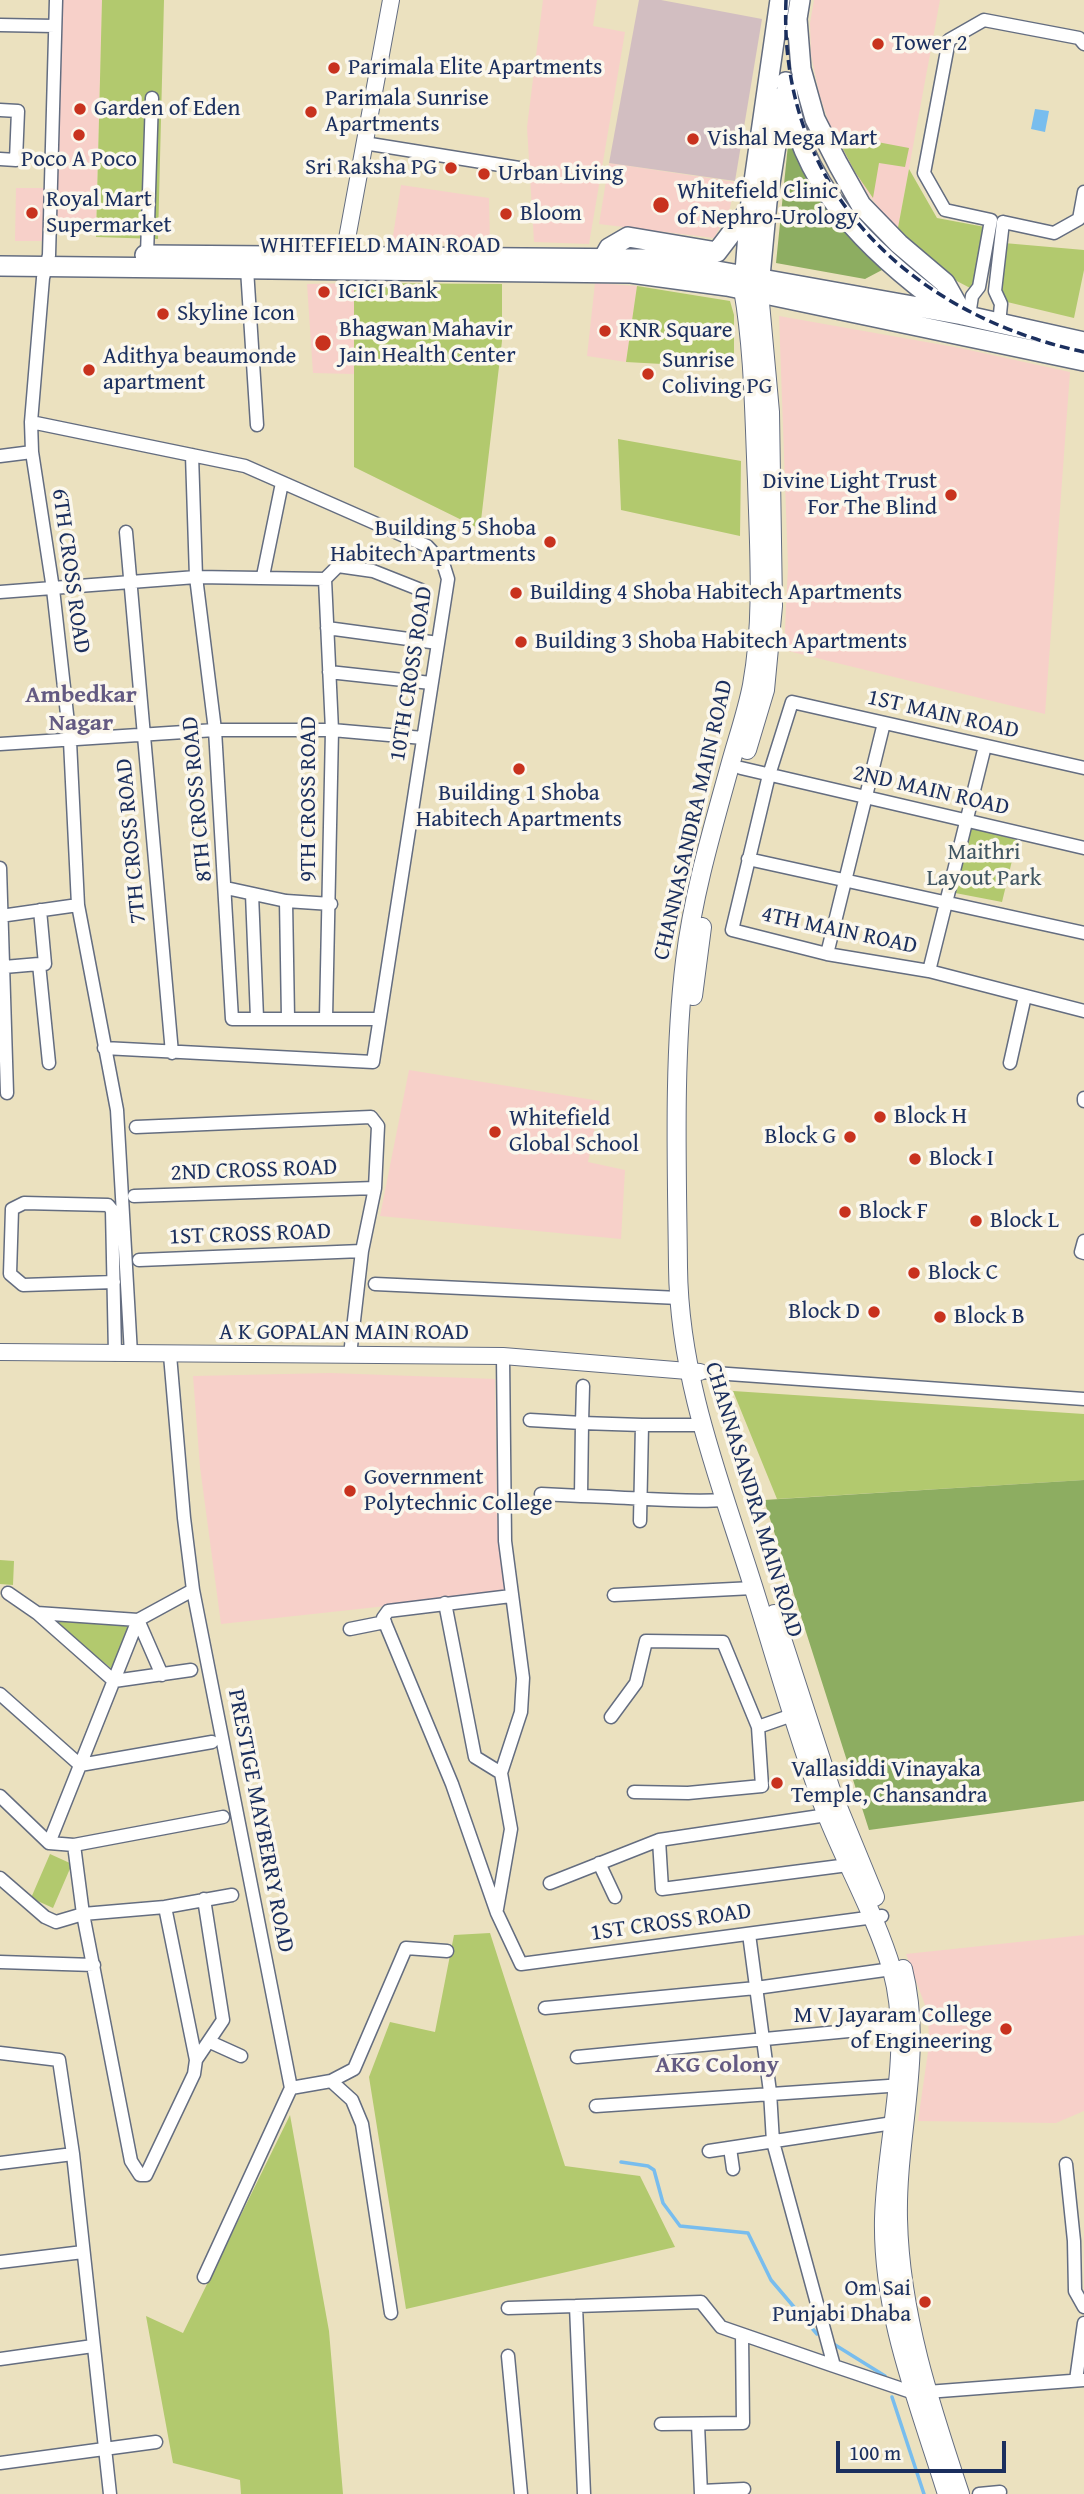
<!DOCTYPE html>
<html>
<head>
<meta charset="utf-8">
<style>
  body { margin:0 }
  #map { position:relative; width:1084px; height:2494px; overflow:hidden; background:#ebe1bf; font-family:"Gentium Book Plus",serif }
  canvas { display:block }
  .scale { position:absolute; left:836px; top:2441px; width:170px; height:32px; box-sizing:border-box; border:4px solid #1b2f5e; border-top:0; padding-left:9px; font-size:21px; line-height:24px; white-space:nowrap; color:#1b2f5e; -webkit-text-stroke:5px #fbf7ec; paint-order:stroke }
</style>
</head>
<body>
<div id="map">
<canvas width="1084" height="2494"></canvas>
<div class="scale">100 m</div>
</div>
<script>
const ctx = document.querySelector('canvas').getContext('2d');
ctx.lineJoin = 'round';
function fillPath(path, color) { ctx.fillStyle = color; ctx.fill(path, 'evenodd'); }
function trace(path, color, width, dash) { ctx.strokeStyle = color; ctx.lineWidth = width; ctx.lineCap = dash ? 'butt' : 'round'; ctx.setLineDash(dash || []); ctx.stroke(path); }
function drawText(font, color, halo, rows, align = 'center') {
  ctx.font = font + ' "Gentium Book Plus",serif'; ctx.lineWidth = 7; ctx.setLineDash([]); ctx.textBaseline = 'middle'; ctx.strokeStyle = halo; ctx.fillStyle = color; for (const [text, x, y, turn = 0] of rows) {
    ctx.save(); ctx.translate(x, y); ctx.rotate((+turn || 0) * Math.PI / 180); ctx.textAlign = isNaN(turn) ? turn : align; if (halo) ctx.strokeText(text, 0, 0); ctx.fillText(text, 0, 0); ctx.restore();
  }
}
const built = new Path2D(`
  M62,0H102L96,228L56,227Z
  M543,0H597L593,26L625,32L589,244L534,242L527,127Z
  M814,0H940L897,233L850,169L833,136L819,93L811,55L810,23Z
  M609,163L735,182L730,208L714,238L599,224Z
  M401,185L489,198L490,243L392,242Z
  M16,188H47V241H15Z
  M354,283V374L313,373L307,284Z
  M595,283L637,286L626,362L587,356Z
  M779,316L960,348L1070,372L1045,714L784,650L788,566Z
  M409,1070L600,1101L588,1162L625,1170L621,1239L380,1216Z
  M331,1373L495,1379L497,1514L506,1593L221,1624L200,1467L193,1376Z
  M1084,1935V2111L1056,2123L918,2121L929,2045L928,2013L906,1954Z`);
const industrial = new Path2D(`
  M639,0H661L762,19L735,181L609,163Z`);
const green = new Path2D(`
  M102,0H164L158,239L96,237Z
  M835,134L909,148L905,167L879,163L873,198L855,172Z
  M909,169L937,218L985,227L972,289L953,279L897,233Z
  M1004,243L1084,250V270L1074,318L1003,301L997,284Z
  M354,283L502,284V341L480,529L354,467Z
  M637,286L730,301L734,315V368L626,362Z
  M618,439L741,461L740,536L621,510Z
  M967,827L1017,840L1002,902L950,892Z
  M733,1391L1084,1414V1480L777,1499Z
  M0,1560L14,1561L13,1585L0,1584Z
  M50,1619L129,1625L112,1669Z
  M50,1854L72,1864L53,1908L31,1898Z
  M490,1933L565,2166L640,2176L675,2247L406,2309L369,2077L390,2022L435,2032L454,1935Z
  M290,2115L329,2331L343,2494H241L240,2480L173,2463L146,2316L183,2333Z`);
const forest = new Path2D(`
  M789,135C816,184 840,231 882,270L865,279L776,263Z
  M1084,1480V1801L869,1830L764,1500Z`);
const water = new Path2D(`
  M1035,109L1049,111L1045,132L1031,129Z`);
const stream = new Path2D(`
  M621,2162L648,2166L654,2170L663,2203L680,2226L748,2233L771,2280L817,2334
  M832,2343L885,2376
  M892,2397L924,2494`);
const minor = new Path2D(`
  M56,0L49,255L43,278L31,422L32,452L53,589L70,741L78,905L117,1110L131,1354
  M0,25L55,26
  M0,110L18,111L16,160L0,159
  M364,143L519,168
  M147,255L152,98
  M247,269L257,425
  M969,316L972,296L979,287L991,220L945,210L924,173L949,40L984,20L1079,38L1084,44
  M999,324L1001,304L995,291L1003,222L1054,233L1079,219L1084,192
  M31,422L245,466L427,546L443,563L448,579L373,1062L104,1048
  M192,455L196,577L215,730L232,1019H378
  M0,456L32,452
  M126,532L172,1053
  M263,576L282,483
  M325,579L332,730L326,1018
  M0,592L196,577L325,579L338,566L373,571L421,590
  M327,628L438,643
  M329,672L431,683
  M0,744L215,730H332L423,738
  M741,768L1084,848
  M1084,768L792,702L769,775L732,930L827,954L929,971L1084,1011
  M748,859L1084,933
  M0,868L7,1093
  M226,888L286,901L331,904
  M252,894L257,1018
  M286,901L288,1018
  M0,916L78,905
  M827,954L884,723
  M39,964H45L40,910
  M4,967L39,964L49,1063
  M929,971L985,746
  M1010,1063L1025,996
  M1084,1098V1101
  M136,1127L371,1117L378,1126L375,1188L362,1251L350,1355
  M134,1196L375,1188
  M1084,1241L1081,1252L1084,1253
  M139,1260L362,1251
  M114,1282L23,1285L10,1274L12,1209L24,1203L108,1205L112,1210L115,1354
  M375,1284L679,1298
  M170,1355L184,1518L193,1590L291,2088L204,2277
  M700,1372L1084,1399
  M530,1420L582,1423L583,1386
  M642,1425H702
  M541,1494L581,1496
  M640,1521L642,1425L582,1423L581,1496C629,1497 678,1503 725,1500
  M8,1593L37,1613L114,1681L191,1670
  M614,1595L753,1588
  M511,1596L388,1611L383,1618L452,1784L497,1913L521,1964L882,1916
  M445,1603L475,1757L501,1773
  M37,1613L138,1620L162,1675
  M350,1629L385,1622
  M0,1694L80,1765L212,1742
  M611,1717L636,1683L646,1641L723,1642L758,1727
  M634,1792L688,1793L762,1786L758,1727L798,1713
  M0,1796L49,1843L74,1845L223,1817
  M659,1840L662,1889L848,1865
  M49,1843L138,1620L193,1590
  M74,1845L83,1914L131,2161L140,2175H146L194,2074L196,2060L165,1907
  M599,1863L615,1897
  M0,1878L45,1917L56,1922L83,1914L165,1907L232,1895
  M550,1883L659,1840L827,1815
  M497,1909L511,1829L501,1773L521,1712L523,1678L505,1541L503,1356
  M749,1934L770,2092L773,2142L834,2366L914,2393L1084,2380
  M0,1962L94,1965
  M545,2008L756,1988L899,1968
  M210,2042L241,2056
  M0,2053L59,2060L73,2154
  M577,2057L901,2026
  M196,2060L223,2020L204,1899
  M331,2081L352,2100L362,2124L391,2313
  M291,2088L331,2081L354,2069L406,1948L447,1951
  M596,2106L903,2085
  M730,2148L733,2169
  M709,2151L893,2123
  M0,2163L73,2154L110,2494
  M1066,2164L1074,2241L1075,2291L1084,2307
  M0,2262L83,2252
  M508,2308L576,2306
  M508,2356L521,2494
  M0,2359L93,2346
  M1076,2380L1084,2323
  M661,2424L743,2423L742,2335
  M698,2424L701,2494
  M0,2463L156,2442
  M701,2491L744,2489
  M584,2494L576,2306L701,2302L721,2327L834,2366
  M979,2494L1000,2492`);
const tertiary = new Path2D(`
  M344,255L391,0
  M0,1352L503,1356L700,1372`);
const secondary = new Path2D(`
  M743,289C754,352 754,417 757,481C759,548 764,619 752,685C747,711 738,737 731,762C713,827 693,894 685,961C673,1059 677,1169 678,1267C679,1379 720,1481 753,1586C777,1662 798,1739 826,1813C847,1866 876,1916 892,1970C914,2051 886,2137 884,2219C882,2315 919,2404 947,2494
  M747,750L765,690L773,606L770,412L759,292
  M693,996L702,927
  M774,1614L831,1790L875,1897
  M903,1969C924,2053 896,2134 898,2219C900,2314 930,2404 960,2494`);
const primary = new Path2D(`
  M797,19L801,69L815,119L838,164L861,205L899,244L945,283L963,315
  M795,31L800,0
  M786,82C798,185 869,252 949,310
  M145,255L650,259L963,315L1084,342
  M604,257L609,248L628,237L717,252L749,210
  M0,266L631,273L727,286L1084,361
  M744,284L750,209L780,0
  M759,287L767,202L784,95`);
const rail = new Path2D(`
  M786,0C778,188 908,314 1084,352`);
const markers = [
  [878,44,7,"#c8321e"],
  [334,68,7,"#c8321e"],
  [80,109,7,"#c8321e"],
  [311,112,7,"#c8321e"],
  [79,135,7,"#c8321e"],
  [693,139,7,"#c8321e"],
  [451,168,7,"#c8321e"],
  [484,174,7,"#c8321e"],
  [661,205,9,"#c8321e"],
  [32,213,7,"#c8321e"],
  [506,214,7,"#c8321e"],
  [324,292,7,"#c8321e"],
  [163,314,7,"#c8321e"],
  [605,331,7,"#c8321e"],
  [323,343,9,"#c8321e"],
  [89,370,7,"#c8321e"],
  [648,374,7,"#c8321e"],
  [951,495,7,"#c8321e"],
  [550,542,7,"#c8321e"],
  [516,593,7,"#c8321e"],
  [521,642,7,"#c8321e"],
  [519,769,7,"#c8321e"],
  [880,1117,7,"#c8321e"],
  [495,1132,7,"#c8321e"],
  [850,1137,7,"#c8321e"],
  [915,1159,7,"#c8321e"],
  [845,1212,7,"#c8321e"],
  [976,1221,7,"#c8321e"],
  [914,1273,7,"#c8321e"],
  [874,1312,7,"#c8321e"],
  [940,1317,7,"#c8321e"],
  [350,1491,7,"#c8321e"],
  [777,1783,7,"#c8321e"],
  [1006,2029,7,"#c8321e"],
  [925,2302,7,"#c8321e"]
];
const poiNames = [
  ["Tower 2",892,44],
  ["Parimala Elite Apartments",348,68],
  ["Parimala Sunrise",325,99],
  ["Apartments",325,125],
  ["Garden of Eden",94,109],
  ["Vishal Mega Mart",707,139],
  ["Poco A Poco",79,160,"center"],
  ["Sri Raksha PG",437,168,"right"],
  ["Urban Living",498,174],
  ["Whitefield Clinic",677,192],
  ["of Nephro-Urology",677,218],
  ["Royal Mart",46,200],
  ["Supermarket",46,226],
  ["Bloom",520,214],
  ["ICICI Bank",338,292],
  ["Skyline Icon",177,314],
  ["Bhagwan Mahavir",339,330],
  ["Jain Health Center",339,356],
  ["KNR Square",619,331],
  ["Adithya beaumonde",103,357],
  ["apartment",103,383],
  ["Sunrise",662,361],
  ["Coliving PG",662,387],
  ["Divine Light Trust",937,482,"right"],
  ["For The Blind",937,508,"right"],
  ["Building 5 Shoba",536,529,"right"],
  ["Habitech Apartments",536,555,"right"],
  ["Building 4 Shoba Habitech Apartments",530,593],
  ["Building 3 Shoba Habitech Apartments",535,642],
  ["Building 1 Shoba",519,794,"center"],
  ["Habitech Apartments",519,820,"center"],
  ["Block H",894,1117],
  ["Whitefield",509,1119],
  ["Global School",509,1145],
  ["Block G",836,1137,"right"],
  ["Block I",929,1159],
  ["Block F",859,1212],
  ["Block L",990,1221],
  ["Block C",928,1273],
  ["Block D",860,1312,"right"],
  ["Block B",954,1317],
  ["Government",364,1478],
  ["Polytechnic College",364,1504],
  ["Vallasiddi Vinayaka",791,1770],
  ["Temple, Chansandra",791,1796],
  ["M V Jayaram College",992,2016,"right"],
  ["of Engineering",992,2042,"right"],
  ["Om Sai",911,2289,"right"],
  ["Punjabi Dhaba",911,2315,"right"]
];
const streetNames = [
  ["WHITEFIELD MAIN ROAD",380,246],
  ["6TH CROSS ROAD",70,571,82],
  ["10TH CROSS ROAD",412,674,-81],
  ["1ST MAIN ROAD",943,715,13],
  ["2ND MAIN ROAD",931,791,13],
  ["8TH CROSS ROAD",198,799,-95],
  ["9TH CROSS ROAD",309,799,-90],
  ["CHANNASANDRA MAIN ROAD",694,820,-77],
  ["7TH CROSS ROAD",132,841,-95],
  ["4TH MAIN ROAD",839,931,12],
  ["2ND CROSS ROAD",254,1171,-2],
  ["1ST CROSS ROAD",250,1235,-2],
  ["A K GOPALAN MAIN ROAD",344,1333],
  ["CHANNASANDRA MAIN ROAD",753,1500,73],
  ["PRESTIGE MAYBERRY ROAD",260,1821,79],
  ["1ST CROSS ROAD",671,1923,-8]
];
const parkNames = [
  ["Maithri",984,853],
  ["Layout Park",984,879]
];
const neighbourhoodNames = [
  ["Ambedkar",81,696],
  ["Nagar",81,724],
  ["AKG Colony",717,2066]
];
fillPath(built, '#f7d0c9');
fillPath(industrial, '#d2bec1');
fillPath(green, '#b2c96e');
fillPath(forest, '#8dad61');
fillPath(water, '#78bdee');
trace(stream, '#78bdee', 3.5);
trace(minor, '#646d80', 15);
trace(tertiary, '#646d80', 18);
trace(secondary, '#646d80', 20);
trace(primary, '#646d80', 22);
trace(minor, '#fff', 12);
trace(tertiary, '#fff', 16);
trace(secondary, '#fff', 18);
trace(primary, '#fff', 19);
trace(rail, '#1b2f5e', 3.5, [10, 5]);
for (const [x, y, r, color] of markers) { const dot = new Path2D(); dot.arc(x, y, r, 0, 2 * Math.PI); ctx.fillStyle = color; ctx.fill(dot); trace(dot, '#fbf7ec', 2.5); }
drawText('23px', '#1b2f5e', '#fbf7ec', poiNames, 'left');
drawText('23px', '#1b2f5e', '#fbf7ec', streetNames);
drawText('23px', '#415662', '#fbf7ec', parkNames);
drawText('bold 24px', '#635a82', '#fbf7ec', neighbourhoodNames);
</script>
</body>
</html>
